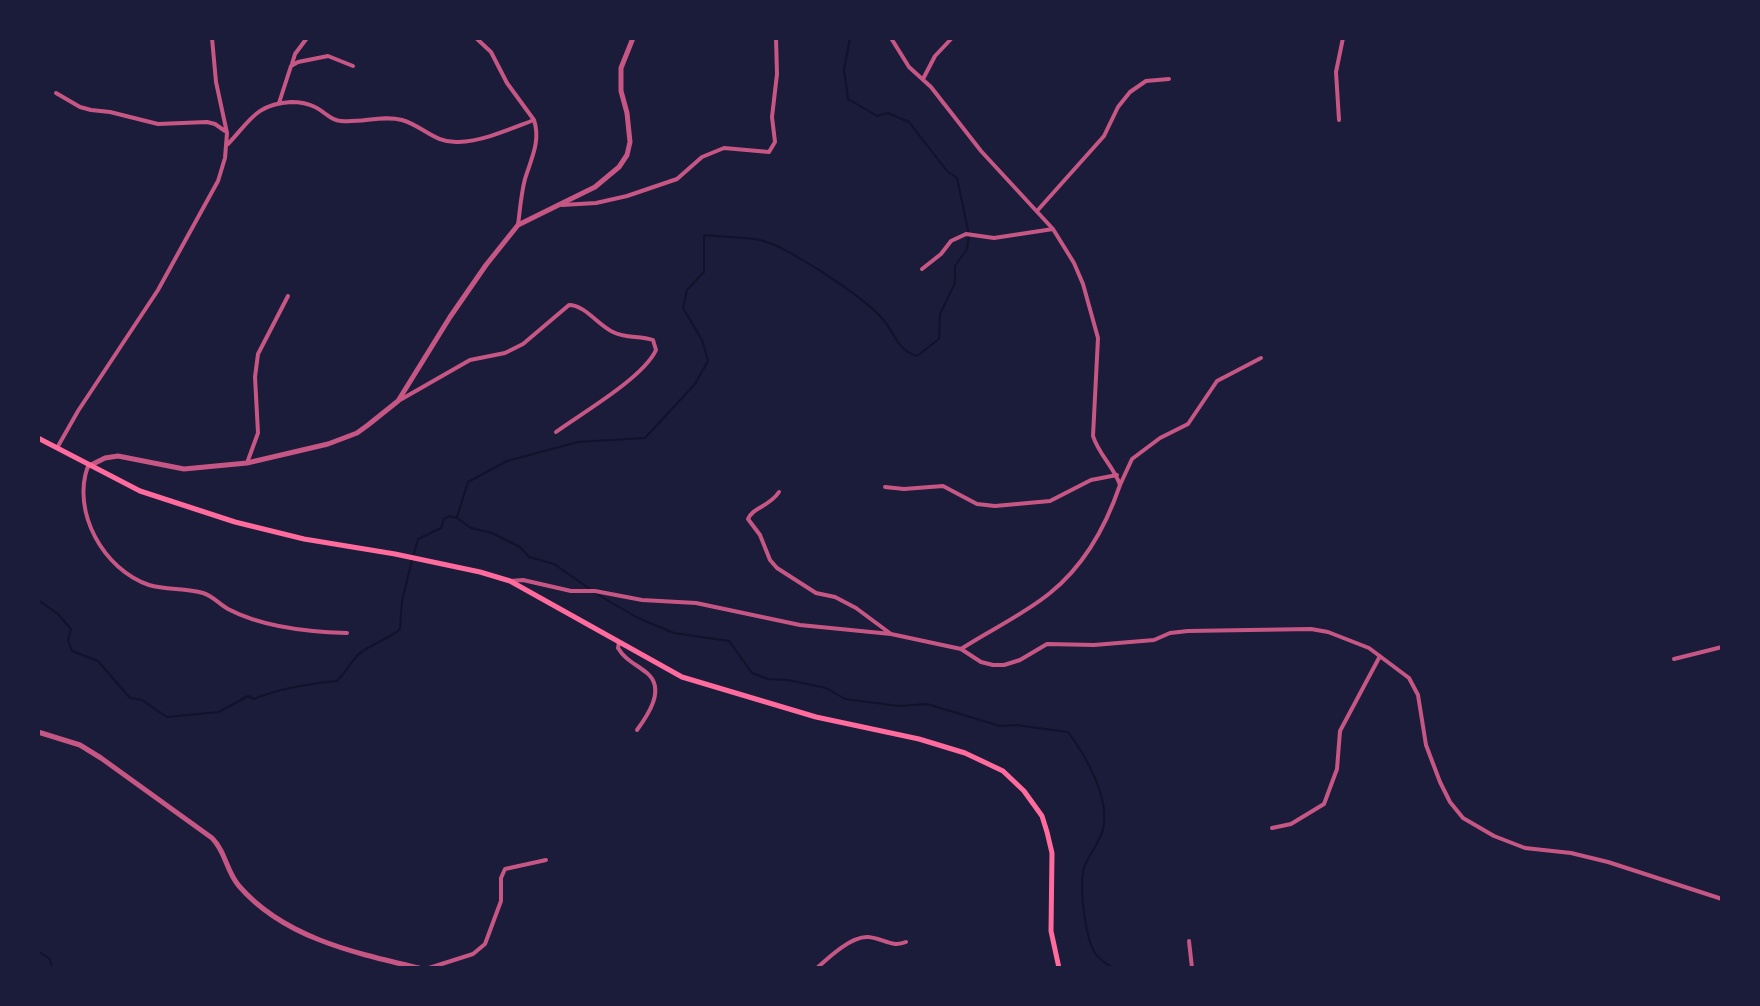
<!DOCTYPE html>
<html>
<head>
<meta charset="utf-8">
<style>
  body { margin:0 }
  #map { position:relative; width:1760px; height:1006px; overflow:hidden; background:#1b1b3a; font-family:"Archivo Narrow",sans-serif }
  canvas { display:block }
  .frame { position:absolute; inset:0; border:40px solid #1b1b3a; pointer-events:none }
</style>
</head>
<body>
<div id="map">
<canvas width="1760" height="1006"></canvas>
<div class="frame"></div>
</div>
<script>
const ctx = document.querySelector('canvas').getContext('2d');
ctx.lineJoin = 'round';
function trace(path, color, width, dash) { ctx.strokeStyle = color; ctx.lineWidth = width; ctx.lineCap = dash ? 'butt' : 'round'; ctx.setLineDash(dash || []); ctx.stroke(path); }
const stream = new Path2D(`
  M457,517L468,482L507,461L578,442L645,438L695,384L708,361L702,340L683,308L687,290L704,272V235C722,237 742,237 760,240C787,246 860,295 880,316C895,331 895,349 917,356L939,339L940,314L955,283V266L967,249L969,235L957,178L947,171L909,122L888,113L877,116L848,99L844,70L850,38
  M414,554L418,539L441,528L444,519L449,516L457,518L471,528L492,533L520,547L529,557L554,564L590,589
  M595,593L638,618L674,633L729,641L752,673L768,679L788,680L826,688L845,699L899,706L927,704L1000,726L1016,725L1068,732C1086,756 1110,798 1103,829C1100,843 1088,855 1084,868C1079,886 1085,937 1095,953C1099,960 1106,964 1114,968
  M38,600L58,614L71,629L68,640L72,651L98,661L130,698L142,700L167,717L219,712L248,696L254,699C277,689 311,683 337,681C345,673 351,662 359,654C372,643 388,640 400,629L402,601L412,560
  M38,951L50,959L52,968`);
const minor = new Path2D(`
  M476,38L491,52L507,83L534,120
  M891,38L909,67L931,87L981,151L1053,229L1074,263L1083,284L1098,338L1093,436C1099,455 1114,467 1120,485L1132,459L1160,438L1188,424L1217,381L1261,358
  M292,64L295,54L307,38
  M923,79L935,56L952,38
  M56,93L80,107L91,110L110,112L158,124L207,122L215,124L225,131
  M279,103L291,66L298,62L328,56L353,66
  M1339,120L1336,72L1343,38
  M228,144C250,121 256,104 291,102C301,102 307,103 315,107C324,111 331,121 341,121C362,123 382,115 402,120C423,126 434,143 458,142C484,141 510,129 534,120C541,141 531,159 525,179C521,194 520,210 518,225
  M562,205L596,203L627,196L677,179L702,157L724,148L769,152L775,142L772,117L777,74L776,38
  M1037,211L1104,136L1118,107L1130,92L1146,81L1169,79
  M922,269L941,254L951,241L966,234L994,238L1053,229
  M400,400L470,360L505,353L523,344L569,305C585,305 598,325 613,332C626,339 640,335 653,340L656,350C643,378 582,413 556,432
  M57,448L78,411L158,290L218,181L225,158L227,133L216,82L212,38
  M247,463L258,433L255,377L258,354L288,296
  M88,466C71,512 104,570 149,585C166,590 185,588 203,593C213,596 219,604 228,609C262,627 310,632 347,633
  M885,487L904,489L943,486L977,504L995,506L1050,501L1091,480L1117,475
  M779,492C769,507 753,507 748,519L760,535L770,560L777,568L816,593L835,597L856,608L891,634
  M510,581L523,580L571,591H595L642,600L696,603L800,625L891,634L961,649L981,662L993,665H1004L1020,660L1047,644L1094,645L1154,640L1170,633L1188,631L1311,629L1328,632L1369,648L1409,678L1418,695L1426,745L1440,782L1450,802L1463,818L1494,836L1525,848L1571,853L1608,862L1722,899
  M619,642L618,648C625,660 636,664 647,673C666,689 648,715 637,730
  M961,649C990,630 1023,615 1050,593C1085,565 1106,526 1120,485
  M1674,659L1722,647
  M1272,828L1291,824L1324,804L1337,769L1340,731L1380,656
  M1189,941L1192,968
  M429,968L473,954L485,944L501,901V878L505,869L546,860
  M817,968C828,958 851,936 868,937C883,938 891,948 906,942`);
const tertiary = new Path2D(`
  M89,466L105,458L118,456L184,469L247,463L328,444L357,433L368,425L398,401L450,317L486,265L518,225L595,187L619,167L627,155L630,142L627,113L621,91V68L633,38
  M38,732L80,745L101,758L212,838C226,852 226,871 239,886C284,938 355,953 419,968`);
const secondary = new Path2D(`
  M38,438L140,491L235,522L304,539L395,554L480,572L510,581L682,677L816,717L919,739L965,753L1003,771L1024,791L1042,816L1047,832L1052,853L1051,931L1059,968`);
trace(stream, '#12122b', 2);
trace(minor, '#c65784', 4);
trace(tertiary, '#c65784', 5);
trace(secondary, '#ff6b9d', 5);
</script>
</body>
</html>
